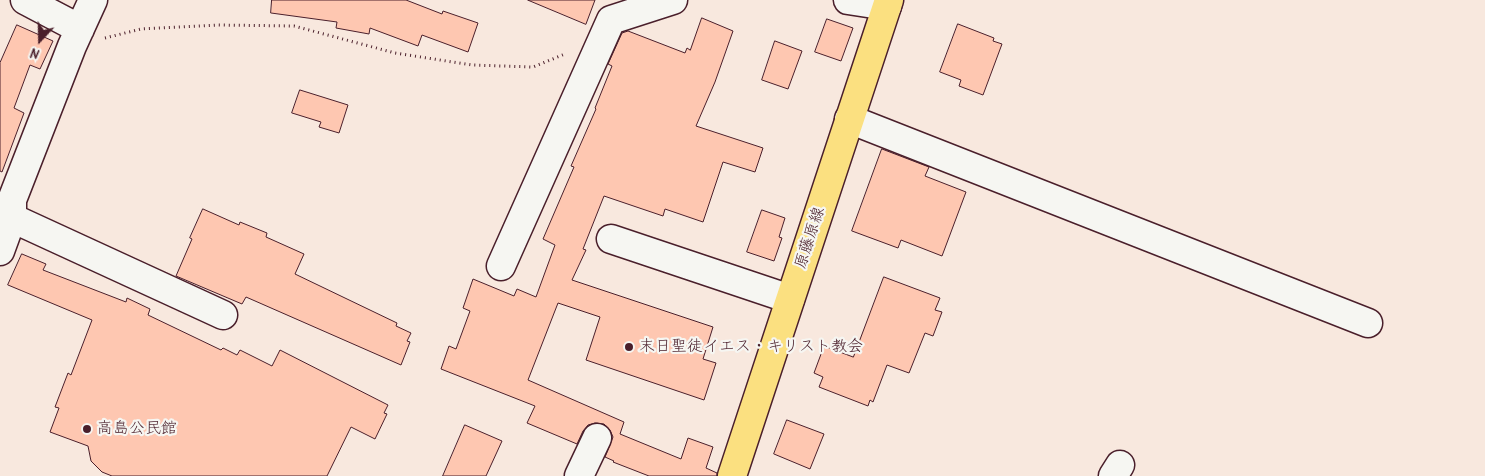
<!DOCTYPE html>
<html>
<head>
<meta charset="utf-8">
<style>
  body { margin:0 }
  #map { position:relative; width:1485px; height:476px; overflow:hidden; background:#f8e8de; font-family:"Patrick Hand",sans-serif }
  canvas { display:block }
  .north { position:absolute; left:15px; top:15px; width:50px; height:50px; -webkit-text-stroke:4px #f6f6f2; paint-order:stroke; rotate:201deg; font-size:14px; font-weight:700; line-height:20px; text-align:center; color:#4a1f2b }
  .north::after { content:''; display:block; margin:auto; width:18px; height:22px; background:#4a1f2b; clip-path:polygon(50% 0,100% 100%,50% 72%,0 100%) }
</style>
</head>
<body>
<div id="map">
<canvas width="1485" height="476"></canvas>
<div class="north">N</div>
</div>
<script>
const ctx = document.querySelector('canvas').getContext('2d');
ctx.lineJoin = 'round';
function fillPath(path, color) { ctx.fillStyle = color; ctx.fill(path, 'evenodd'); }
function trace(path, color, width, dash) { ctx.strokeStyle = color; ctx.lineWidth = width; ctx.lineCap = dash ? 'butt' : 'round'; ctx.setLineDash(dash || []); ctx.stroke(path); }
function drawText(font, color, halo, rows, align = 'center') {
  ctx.font = font + ' "Patrick Hand","Klee One",sans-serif'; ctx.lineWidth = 4.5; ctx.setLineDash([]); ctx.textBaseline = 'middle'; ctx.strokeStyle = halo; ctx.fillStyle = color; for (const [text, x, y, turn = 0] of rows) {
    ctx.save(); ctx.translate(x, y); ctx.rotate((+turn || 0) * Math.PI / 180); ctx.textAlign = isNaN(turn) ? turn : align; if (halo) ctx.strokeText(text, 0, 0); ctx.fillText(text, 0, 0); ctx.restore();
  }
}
const building = new Path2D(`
  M272,0H406L442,14L443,11L478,23L468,52L422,35L418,46L370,28L369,34L336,28L337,22L271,13Z
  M528,0H595L586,24Z
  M702,18L733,31L715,82L696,126L763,148L755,172L723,162L703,222L665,209L663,216L604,196L583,249L586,250L572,280L713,327L703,359L716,363L704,400L586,360L600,317L558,303L528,380L624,422L620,434L681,459L688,438L713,447L706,468L717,473V476H649L613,462L614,461L605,457L613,437L610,430L604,424L595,423L588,425L583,431L577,444L527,423L535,406L441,369L449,346L456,349L470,311L463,308L473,279L514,296L517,289L536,297L555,245L543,239L574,167L571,166L596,109L595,108L612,66L608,64L622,33L628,31L685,53L687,48L690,50Z
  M827,19L853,28L841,61L815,52Z
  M958,24L994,38L993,41L1002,44L983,95L959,86L961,80L940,72Z
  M17,25L53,41L40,69L30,65L14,108L24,113L2,172L0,171V63Z
  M775,41L802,51L788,89L762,80Z
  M300,90L348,105L339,133L319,127L321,122L292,113Z
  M882,149L929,167L925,176L966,192L942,256L901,240L898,248L852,231Z
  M203,209L239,225L240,222L267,233L266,237L304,254L295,274L397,323L396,326L411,333L407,341L410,342L401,365L246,297L242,304L176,276L192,239L190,238Z
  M762,210L785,218L779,237L782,238L774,261L747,252Z
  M22,254L46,264L43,270L126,302L127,298L150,309L148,315L221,350L223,348L237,355L240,350L272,366L280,350L388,405L384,413L387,414L375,439L351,427L327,476H112L102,472L91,461L88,446L50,432L59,408L55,407L68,373L71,375L92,320L8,285Z
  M884,277L940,298L935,310L942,312L933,336L925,333L909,373L887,365L873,402L870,400L868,406L819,387L823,377L814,373L824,346L853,357Z
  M787,420L824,434L810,469L774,454Z
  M465,425L502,441L486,476H443Z`);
const path = new Path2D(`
  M105,38L141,29L218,25L294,26L395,53L472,65L533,67L565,54`);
const minor = new Path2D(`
  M25,0L80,29
  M848,0L887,6
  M849,119L1368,323
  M12,218L223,315
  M611,239L790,299
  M0,251L12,218V200L72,46L93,0
  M501,266L611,20L673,0
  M579,476L597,438
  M1113,476L1120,465`);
const major = new Path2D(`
  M732,476L889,0`);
const markers = [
  [629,347,5,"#4a1f2b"],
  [87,429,5,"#4a1f2b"]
];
const streetNames = [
  ["原藤原線",810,238,-72]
];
const poiNames = [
  ["末日聖徒イエス・キリスト教会",639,347],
  ["高島公民館",97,429]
];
fillPath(building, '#fec7b1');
trace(building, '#4a1f2b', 1);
trace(minor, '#4a1f2b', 31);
trace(major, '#4a1f2b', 31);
trace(path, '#4a1f2b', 3, [1, 4]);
trace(minor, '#f6f6f2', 28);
trace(major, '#fbe080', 28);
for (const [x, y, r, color] of markers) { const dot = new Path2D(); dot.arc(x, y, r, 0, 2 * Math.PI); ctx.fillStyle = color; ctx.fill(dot); trace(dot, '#f6f6f2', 2); }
drawText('16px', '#4a1f2b', '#f6f6f2', streetNames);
drawText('16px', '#4a1f2b', '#f6f6f2', poiNames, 'left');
</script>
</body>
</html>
